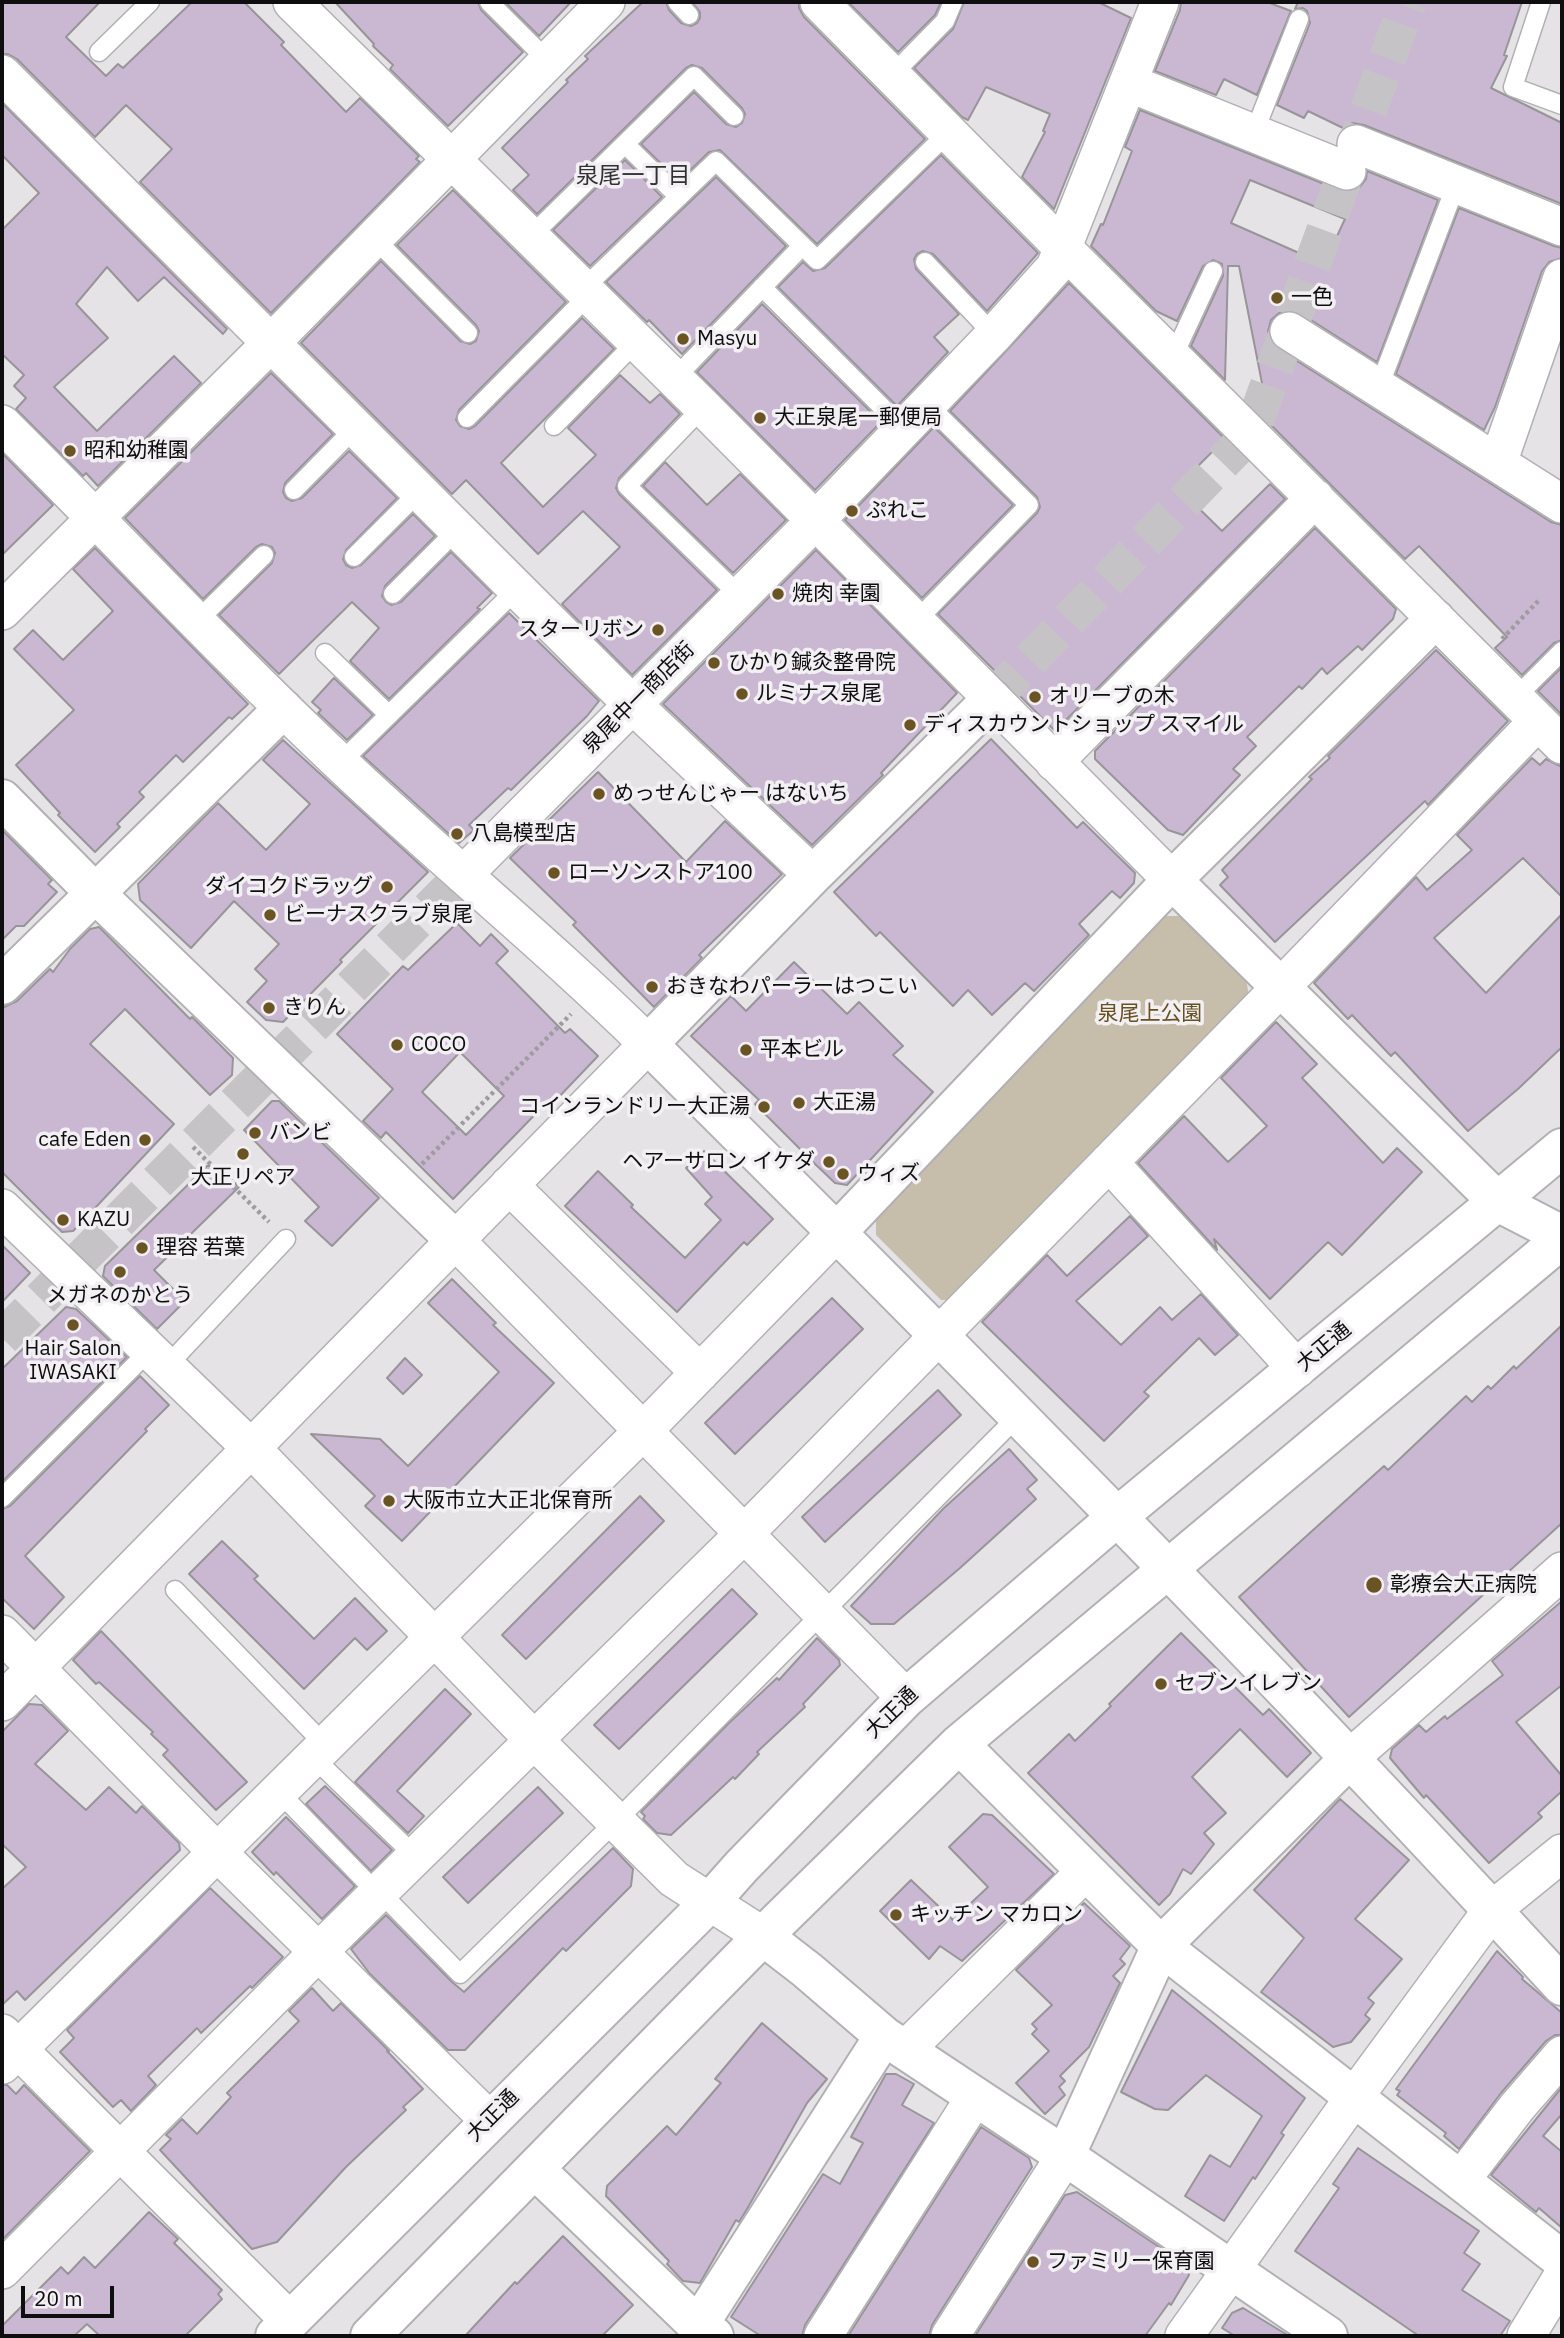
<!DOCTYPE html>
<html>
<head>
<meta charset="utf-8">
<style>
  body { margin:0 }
  #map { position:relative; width:1564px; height:2338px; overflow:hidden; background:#e6e3e7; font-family:"IBM Plex Sans",sans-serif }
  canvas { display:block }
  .frame { position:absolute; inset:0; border:4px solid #0e0d0f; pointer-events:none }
  .scale { position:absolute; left:21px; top:2286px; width:93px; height:32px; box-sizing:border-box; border:4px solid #0e0d0f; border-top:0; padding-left:9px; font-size:21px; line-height:24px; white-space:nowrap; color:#0e0d0f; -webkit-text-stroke:5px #f3f0f4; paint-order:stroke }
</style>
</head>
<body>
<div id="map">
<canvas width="1564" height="2338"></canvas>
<div class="frame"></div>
<div class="scale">20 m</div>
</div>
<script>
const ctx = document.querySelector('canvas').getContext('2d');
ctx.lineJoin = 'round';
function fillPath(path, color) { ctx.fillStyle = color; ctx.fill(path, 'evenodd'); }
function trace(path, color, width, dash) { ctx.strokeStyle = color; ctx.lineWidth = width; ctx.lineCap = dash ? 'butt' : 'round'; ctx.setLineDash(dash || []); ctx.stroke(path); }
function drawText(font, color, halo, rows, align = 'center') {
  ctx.font = font + ' "IBM Plex Sans","Noto Sans JP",sans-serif'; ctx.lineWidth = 7; ctx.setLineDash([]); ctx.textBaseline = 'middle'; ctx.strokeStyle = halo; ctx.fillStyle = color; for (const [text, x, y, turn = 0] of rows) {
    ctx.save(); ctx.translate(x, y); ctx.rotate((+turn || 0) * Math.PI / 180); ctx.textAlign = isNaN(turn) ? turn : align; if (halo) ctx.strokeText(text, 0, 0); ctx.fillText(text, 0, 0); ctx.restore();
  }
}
const green = new Path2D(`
  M1163,916H1183L1246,980L1249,995L959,1300H941L876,1235V1217Z`);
const building = new Path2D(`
  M2,2H100L66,37L106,76L118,64L123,68L192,2H244L284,42L281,45L346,112L360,98L419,156L416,159L420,162L271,313L140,182L172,149L126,105L95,137L17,59L8,54H2Z
  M335,2H478L481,10L523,52L448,126L390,69L393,65L373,46L374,44Z
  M505,2H571L539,36Z
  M643,2H666L669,10L681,23L691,26L697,23L700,18V12L692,2H799V8L804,17L925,139L817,244L720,150L709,152L679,181L641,144L694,92L726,124L736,127L742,123L745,114L742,108L702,68L692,65L686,68L537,214L513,190L529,175L502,148L568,82L566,80L588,59L585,56Z
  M848,2H941L935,15L898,52Z
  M964,2H1098L1131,18L1054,209L1022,177L1045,132L1043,131L1050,114L986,87L968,120L962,117L914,68L953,29Z
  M1181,2H1267L1291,11L1257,95L1224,79L1216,95L1155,71L1180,10Z
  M1298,2H1522L1504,55L1507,56L1491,88L1562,123V204L1364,125L1352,123L1343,128L1308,111L1304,118L1277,105L1310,23L1307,11L1303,8L1295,9Z
  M2,103L227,329L223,334L164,277L138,301L107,267L76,304L108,338L54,387L97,431L174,356L201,383L98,486L86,473L83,476L16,409L26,398L14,386L24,375L2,354V230L39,193L2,155Z
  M1140,110L1339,190L1351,193L1359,188L1366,179L1367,171L1438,200L1377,362L1300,313L1291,310L1279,313L1271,320L1268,331L1271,341L1278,349L1551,522L1562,525V640L1554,643L1522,675L1495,648L1507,637L1419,546L1405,559L1270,424L1239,266H1228L1225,380L1191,346L1223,276L1222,264L1213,260L1203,266L1177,321L1156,311L1091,246L1101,224L1103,225L1132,151L1125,147ZM1250,180L1345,219L1324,264L1231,223Z
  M941,155L1038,253L987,311L933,254L923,251L917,254L914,259L916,269L959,314L934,337L948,352L897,406L778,287L803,262L813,271L825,268Z
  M625,160L662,197L590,266L553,230Z
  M716,177L786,246L682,354L649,320L647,322L606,282Z
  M453,190L566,302L459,410L456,420L460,426L469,429L475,426L582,318L614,349L501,463L543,507L596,455L568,428L620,375L650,403L660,394L680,414L619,478L616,488L619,494L717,590L632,675L562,604L620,547L583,511L538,554L466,480L452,494L301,343L381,261L460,341L470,344L476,341L479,331L476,325L397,245Z
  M1459,208L1554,246L1562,248V258L1549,262L1542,271L1495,407L1484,430L1396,374Z
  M1069,283L1223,437V441L1177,487L1222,531L1270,484L1285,499L1055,731L938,614L1037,513L1040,507L1037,497L950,411Z
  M762,304L881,422L815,490L697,372Z
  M271,373L333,434L285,483L283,492L286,498L292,501L302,498L349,451L397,498L346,550L343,559L346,565L352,568L361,565L413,514L435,536L385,586L382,596L386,602L391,605L401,602L451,552L492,593L477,608L480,609L389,699L350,661L379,628L352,602L279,674L219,615L272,563L275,553L272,547L262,544L256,547L203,599L125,518Z
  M934,427L1013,505L922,598L845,520Z
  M2,453L53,505L2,555Z
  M665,462L707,505L740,474L786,520L733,573L643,486Z
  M1315,528L1396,609L1393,619L1362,650L1358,646L1327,674L1322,668L1302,689L1299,686L1247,737L1256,746L1233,769L1240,775L1183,835L1168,830L1095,759V751Z
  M95,548L248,704L232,719L229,717L183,762L176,755L139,792L144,797L117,824L120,827L95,852L58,815L60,813L16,765L74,710L14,649L33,630L63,660L113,611L73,569Z
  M816,550L957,693L881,773L883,775L812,845L663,704Z
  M509,613L599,701L587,716L511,790L508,788L469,825L474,830L459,843L363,756Z
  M1436,650L1508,721L1428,805L1425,801L1275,942L1220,885L1228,877L1222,870L1312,779L1309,777L1330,758L1328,756Z
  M1562,667V715L1538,691Z
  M334,678L373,715L347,740L318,713L321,710L312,702Z
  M991,739L1077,828L1083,822L1135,873L1134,883L1120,898L1112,891L1079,924L1089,935L1034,991L1025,983L992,1015L968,990L953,1006L880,932L876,936L834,892Z
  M283,740L428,872L340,960L342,962L283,1022L266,1020L247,1002L267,981L255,969L279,944L234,901L191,948L140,900L138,884L218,803L266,850L310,804L263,760Z
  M1532,758L1540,765L1546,759L1562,767V897L1523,858L1434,938L1486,993L1562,914V1047L1518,1089L1468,1131L1395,1052L1391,1056L1352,1015L1348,1019L1314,983L1416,877L1427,890L1472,850L1457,835Z
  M598,772L686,862L725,821L782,874L699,955L702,958L654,1007L573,925L576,922L510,858Z
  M2,830L52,880L48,884L57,892L24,926H16L2,940Z
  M457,923L480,946L491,934L508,951L496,963L565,1033L570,1029L598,1056L554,1102L551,1098L453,1199L386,1132L381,1138L363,1121L393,1089L337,1034L403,966L408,970ZM460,1052L504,1096L466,1135L422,1092Z
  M99,927L190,1019L192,1017L233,1058L232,1075L210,1095L125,1009L90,1044L174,1124L80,1224L73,1231L62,1232L2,1172V1008L17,1001L50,969L53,972L70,949L90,929Z
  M794,962L847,1014L859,1002L903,1046L893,1055L933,1092L847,1185L835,1183L814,1163L755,1104L759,1100L691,1036L731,996L746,1011Z
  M1276,1022L1317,1064L1302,1078L1383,1163L1397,1148L1422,1172L1342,1255L1328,1242L1270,1299L1214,1239L1217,1250L1138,1163L1184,1116L1228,1162L1267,1126L1221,1078Z
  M272,1101H279L379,1198L332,1246L305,1221L319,1207L244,1130Z
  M704,1151L773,1219L747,1245L744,1242L677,1312L565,1206L598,1171L633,1205L631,1207L685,1258L721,1220L705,1204L712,1197L686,1168Z
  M207,1166H217L239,1187L154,1270L185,1301L157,1329L103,1276L105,1266Z
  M1130,1216L1148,1236L1076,1301L1121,1345L1160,1307L1172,1320L1201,1294L1238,1335L1215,1355L1199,1338L1144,1392L1149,1396L1104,1441L982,1322L1047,1255L1067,1276Z
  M2,1245L30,1273L2,1302Z
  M452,1279L496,1323L493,1325L554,1383L402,1541L365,1506L375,1496L311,1434L380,1439L408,1466L499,1372L428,1303Z
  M832,1298L863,1329L735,1454L705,1423Z
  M66,1307L76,1309L127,1357L2,1482V1369Z
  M1562,1325V1523L1349,1717L1239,1597L1384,1466L1388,1470L1466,1396L1472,1402L1488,1386L1491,1389L1514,1366L1516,1369Z
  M405,1358L422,1375L403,1394L387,1378Z
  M140,1376L169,1405L145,1429L147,1431L25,1556L64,1597L34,1629L2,1598V1509L10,1506Z
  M938,1390L961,1415L825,1542L802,1517Z
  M1009,1449L1037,1480L1027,1489L1036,1499L960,1568L894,1624H871L851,1606L944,1508Z
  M640,1496L664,1521L526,1659L502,1635Z
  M222,1541L258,1576L254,1579L314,1639L355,1598L387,1631L367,1650L355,1638L304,1689L189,1574Z
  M732,1589L757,1614L619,1749L594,1725Z
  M1562,1601V1685L1516,1722L1562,1776V1791L1538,1813L1542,1817L1489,1863L1426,1795L1424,1798L1390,1758L1392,1749L1419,1725L1426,1732L1445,1716L1447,1719L1503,1675L1492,1661Z
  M101,1631L247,1782L216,1810L163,1755L168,1750L151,1734L153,1732L99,1682L96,1684L73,1660Z
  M1181,1633L1263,1715L1269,1709L1311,1753L1287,1777L1240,1729L1192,1777L1226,1813L1204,1833L1214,1844L1191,1874L1183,1869L1170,1894L1159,1905L1028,1773L1069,1734L1075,1741L1111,1706L1109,1704Z
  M817,1638L839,1660L840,1665L803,1704L805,1707L757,1752L759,1754L735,1779L733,1777L715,1794L671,1835L657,1833L643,1819L645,1816L641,1812L728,1724L777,1678L779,1680Z
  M445,1689L471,1714L397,1791L424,1816L408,1833L355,1782Z
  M29,1704L42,1705L68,1731L35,1764L86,1810L109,1787L136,1813L142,1806L179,1843L180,1850L25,2000L17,1991L2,2005V1889L26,1867L2,1844V1732Z
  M325,1786L392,1850L371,1871L306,1804Z
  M538,1787L563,1813L468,1903L443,1877Z
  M1340,1799L1409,1860L1355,1919L1402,1959L1368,1998L1374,2003L1365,2015L1370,2019L1351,2042L1333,2047L1261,1992L1304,1938L1254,1890Z
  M983,1814L992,1815L1054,1874L962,1961L940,1946L929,1959L880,1911L911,1880L953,1920L988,1887L949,1847Z
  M286,1817L355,1886L322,1919L276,1872L274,1875L252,1852Z
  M613,1848L633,1869L631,1886L566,1951L563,1948L465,2050H448L370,1974L351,1949L386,1915L452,1982L464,1992Z
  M210,1888L283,1957L252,1988L250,1986L201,2033L197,2028L148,2076L156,2085L131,2111L121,2100L113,2107L60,2052L74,2038L67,2030Z
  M1084,1903L1130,1946L1120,1959L1125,1964L1113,1976L1120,1983L1089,2047L1060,2076L1065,2081L1059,2087L1065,2095L1045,2114L1016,2083L1049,2051L1032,2034L1037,2029L1032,2024L1052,2005L1016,1970Z
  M1497,1951L1523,1977L1522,1979L1562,2013V2035H1555L1546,2041L1501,2093L1459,2149L1444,2136L1446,2133L1397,2095L1400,2091L1396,2089Z
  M312,1988L333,2011L341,2003L389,2051H387L423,2089L403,2107L406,2110L346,2167L277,2242L252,2249L160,2150L171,2139L166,2135L182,2119L197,2134L231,2097L227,2093L299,2021L289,2011Z
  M1172,1990L1305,2098L1281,2133L1284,2135L1255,2179L1253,2177L1224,2221L1185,2196L1210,2155L1230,2167L1262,2116L1206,2075L1168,2110L1155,2109L1121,2092Z
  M762,2023L827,2079L807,2103L747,2209L739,2222L736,2220L700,2283L683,2281L667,2264L669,2261L606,2196L607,2186L667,2126L676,2135L721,2083L715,2079Z
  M886,2074H896L914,2084L902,2105L934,2123L805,2325L802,2336H761L731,2317L823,2174L840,2184L863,2143L851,2137Z
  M2,2085H7L16,2094L24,2085L90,2151L2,2240Z
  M1562,2087V2114L1543,2136L1562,2152V2228L1539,2208L1536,2212L1491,2175Z
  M981,2127L1029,2158L1032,2167L932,2325L929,2336H848Z
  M1358,2148L1479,2231L1464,2253L1480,2264L1462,2290L1510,2321L1500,2336H1419L1295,2251L1339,2188L1333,2184Z
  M1077,2192L1186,2265L1189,2275L1171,2305L1169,2303L1145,2336H975L1065,2195Z
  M149,2212L178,2239L174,2243L222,2290L218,2294L222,2299L185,2336H100L87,2324L74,2336H2V2326L61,2267L68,2274L84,2257L95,2268Z
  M563,2236L633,2305L602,2336H465L515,2282L517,2284Z
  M1243,2308L1289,2336H1235L1222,2328L1232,2313Z`);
const streetTunnel = new Path2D(`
  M992,699L1251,433L1408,2
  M2,1338L463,875`);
const path = new Path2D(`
  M1502,639L1540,599
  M193,1147L269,1222
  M422,1164L571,1014`);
const lane = new Path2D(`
  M489,2L548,61
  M677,2L689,15
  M1541,2L1513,87L1562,105
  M99,52L150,2
  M892,75L945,21L953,2
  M1254,133L1299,19
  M625,144L679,197
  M530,237L694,76L734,116
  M374,238L468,333
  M925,262L994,335
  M762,287L904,429
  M583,289L716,161L817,260L948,133
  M1173,357L1213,271
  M674,379L802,246
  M1379,387L1456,185
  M703,407L627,486L740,596
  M467,418L589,295
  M554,426L637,341
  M294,490L355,428
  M354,557L419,492
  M393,594L458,529
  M197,621L264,555
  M916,621L1029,505L927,404
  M325,653L389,715
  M1515,698L1562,651
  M340,763L517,589
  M166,1367L286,1239
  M2,1498L150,1350
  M175,1590L325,1745
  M313,1757L416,1857
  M278,1791L378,1894
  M380,1892L460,1974L616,1821L1018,1416`);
const street = new Path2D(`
  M292,2L703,407L1172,880
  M819,2L1064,249L1562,745
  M2,74L632,704L813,875
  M1129,83L1347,171
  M1356,144L1562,227
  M1289,331L1562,504
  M2,424C115,536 223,653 339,762C440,858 549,946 648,1044L2,1702
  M1498,463L1562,278
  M2,611L270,344L606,2
  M1054,762L1315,498
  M463,875L816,520L994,335L1055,267L1160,2
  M1109,1162L1297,1369
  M509,1185L700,1373
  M2,1208L252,1449L535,1741L674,1879L763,1936
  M455,1240L906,1698
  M2,1634L217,1852L489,2120
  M1350,1758L1562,1571
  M2,2033L290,2321
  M905,2050L1085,1872
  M2,2065L644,1430L837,1232
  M1461,2180L1517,2107L1562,2055
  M2,2270L318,1952L746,1532L1280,988L1538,721
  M823,2336L975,2097
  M950,2336L1065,2156
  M1184,2336L1355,2096L1492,1910L1562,1853
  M1526,2336L1562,2277`);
const secondary = new Path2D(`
  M992,699L813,875L648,1044C958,1353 1267,1664 1562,1986
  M2,799L95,893L455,1240
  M1172,880L1498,1202L1562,1235
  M2,985L283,709
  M837,1232L1172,880L1435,619
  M959,1744L1161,1946L1562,2260
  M763,1936L807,1970L884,2036L1065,2156L1328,2336
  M1065,2156L1161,1946L1350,1758
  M536,2170L698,2326L714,2336
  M698,2326L884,2036
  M275,2336L710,1902L741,1867L906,1698L1117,1517L1562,1148
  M370,2336L763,1936L959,1744L1562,1239`);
const markers = [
  [1277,298,7,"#6b5424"],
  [683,339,7,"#6b5424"],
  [760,418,7,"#6b5424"],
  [70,451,7,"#6b5424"],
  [852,511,7,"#6b5424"],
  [778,594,7,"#6b5424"],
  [658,630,7,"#6b5424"],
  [714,663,7,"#6b5424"],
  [742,694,7,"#6b5424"],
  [1035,697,7,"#6b5424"],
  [910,725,7,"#6b5424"],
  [599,794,7,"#6b5424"],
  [457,834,7,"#6b5424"],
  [554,873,7,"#6b5424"],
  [387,887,7,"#6b5424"],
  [270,915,7,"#6b5424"],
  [652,987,7,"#6b5424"],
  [269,1008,7,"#6b5424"],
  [397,1045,7,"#6b5424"],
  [746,1050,7,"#6b5424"],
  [799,1103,7,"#6b5424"],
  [764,1107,7,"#6b5424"],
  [255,1133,7,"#6b5424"],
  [145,1140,7,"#6b5424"],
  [243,1154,7,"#6b5424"],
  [829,1162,7,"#6b5424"],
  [843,1174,7,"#6b5424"],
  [63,1220,7,"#6b5424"],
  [142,1248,7,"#6b5424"],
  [120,1272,7,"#6b5424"],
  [73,1325,7,"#6b5424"],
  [389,1501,7,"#6b5424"],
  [1374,1585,9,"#6b5424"],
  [1161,1684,7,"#6b5424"],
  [896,1915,7,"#6b5424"],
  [1033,2262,7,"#6b5424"]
];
const poiNames = [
  ["一色",1291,298],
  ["Masyu",697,339],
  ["大正泉尾一郵便局",774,418],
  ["昭和幼稚園",84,451],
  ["ぷれこ",866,511],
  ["焼肉 幸園",792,594],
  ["スターリボン",644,630,"right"],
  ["ひかり鍼灸整骨院",728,663],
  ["ルミナス泉尾",756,694],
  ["オリーブの木",1049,697],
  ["ディスカウントショップ スマイル",924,725],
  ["めっせんじゃー はないち",613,794],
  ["八島模型店",471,834],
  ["ローソンストア100",568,873],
  ["ダイコクドラッグ",373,887,"right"],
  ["ビーナスクラブ泉尾",284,915],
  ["おきなわパーラーはつこい",666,987],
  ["きりん",283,1008],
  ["COCO",411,1045],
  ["平本ビル",760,1050],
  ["大正湯",813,1103],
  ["コインランドリー大正湯",750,1107,"right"],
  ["バンビ",269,1133],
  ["cafe Eden",131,1140,"right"],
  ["ヘアーサロン イケダ",815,1162,"right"],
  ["ウィズ",857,1174],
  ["大正リペア",243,1178,"center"],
  ["KAZU",77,1220],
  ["理容 若葉",156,1248],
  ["メガネのかとう",120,1296,"center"],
  ["Hair Salon",73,1349,"center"],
  ["IWASAKI",73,1373,"center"],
  ["大阪市立大正北保育所",403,1501],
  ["彰療会大正病院",1390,1585],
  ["セブンイレブン",1175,1684],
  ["キッチン マカロン",910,1915],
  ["ファミリー保育園",1047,2262]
];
const streetNames = [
  ["泉尾中一商店街",639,698,-45],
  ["大正通",1324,1347,-40],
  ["大正通",892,1713,-44],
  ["大正通",493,2116,-45]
];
const parkNames = [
  ["泉尾上公園",1150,1014]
];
const neighbourhoodNames = [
  ["泉尾一丁目",633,176]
];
fillPath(green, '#c6bdaa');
fillPath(building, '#cab8d3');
trace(building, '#979598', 2);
trace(streetTunnel, '#c6c3c7', 37, [37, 18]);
trace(lane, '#b2b0b4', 21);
trace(street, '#b2b0b4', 40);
trace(secondary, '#b2b0b4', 42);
trace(path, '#9f9ca0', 4.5, [3.5, 3.5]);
trace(lane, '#fff', 18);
trace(street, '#fff', 37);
trace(secondary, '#fff', 38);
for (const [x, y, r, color] of markers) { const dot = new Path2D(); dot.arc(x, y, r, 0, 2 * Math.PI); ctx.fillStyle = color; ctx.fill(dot); trace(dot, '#f3f0f4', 2.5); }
drawText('21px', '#0e0d0f', '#f3f0f4', poiNames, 'left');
drawText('21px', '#0e0d0f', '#f3f0f4', streetNames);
drawText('21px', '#675121', '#f3f0f4', parkNames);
drawText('23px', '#323033', '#f3f0f4', neighbourhoodNames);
</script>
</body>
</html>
